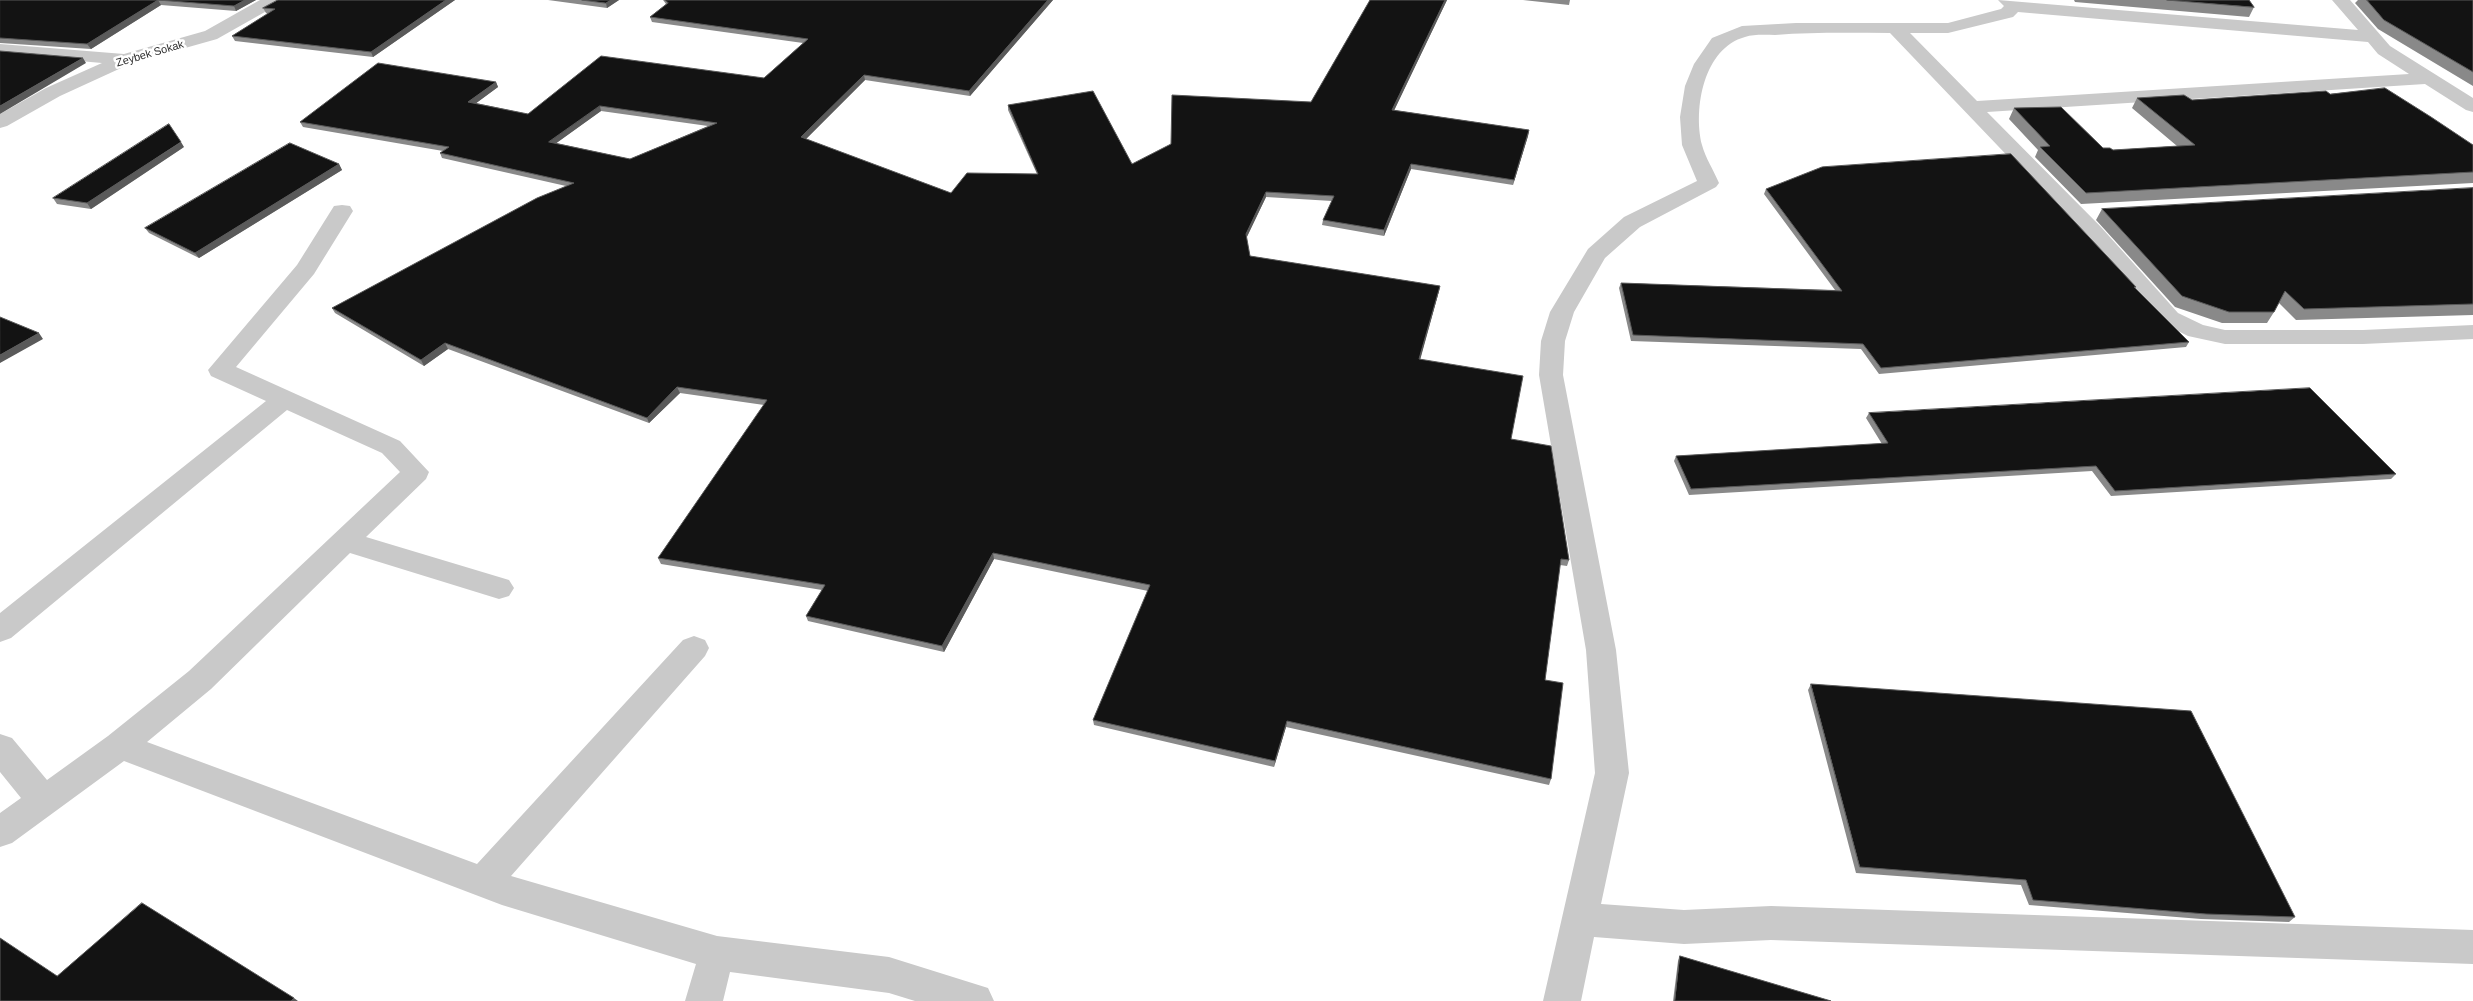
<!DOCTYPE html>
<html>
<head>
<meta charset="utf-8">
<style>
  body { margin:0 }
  canvas { display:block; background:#fff }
</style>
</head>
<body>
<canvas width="2473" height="1001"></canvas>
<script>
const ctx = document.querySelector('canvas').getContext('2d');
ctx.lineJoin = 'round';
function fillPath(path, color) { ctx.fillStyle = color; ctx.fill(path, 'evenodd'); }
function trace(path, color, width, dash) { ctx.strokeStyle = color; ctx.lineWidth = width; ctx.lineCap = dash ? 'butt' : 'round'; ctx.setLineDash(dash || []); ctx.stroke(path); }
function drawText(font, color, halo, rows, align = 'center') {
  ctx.font = font + ' Arial,sans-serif'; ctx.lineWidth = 5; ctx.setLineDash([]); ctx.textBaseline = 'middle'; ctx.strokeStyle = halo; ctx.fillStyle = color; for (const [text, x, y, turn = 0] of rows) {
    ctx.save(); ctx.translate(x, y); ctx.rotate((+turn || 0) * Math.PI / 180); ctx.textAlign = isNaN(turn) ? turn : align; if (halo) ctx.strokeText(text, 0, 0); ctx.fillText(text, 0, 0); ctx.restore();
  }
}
const minor = new Path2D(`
  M260,0H282L279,4L217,39L132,63L60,96L7,126L0,128V114L46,88L102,63L0,54V44L124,54L205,31Z
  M1998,0L2358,30L2332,0H2350L2390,46L2473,98V112L2466,110L2425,84L1987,112L2100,226L2178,313L2203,325L2225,330H2363L2473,325V339L2363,344H2225L2188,336L2162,323L2084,236L1890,33C1852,33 1813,32 1775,35C1766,35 1754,34 1745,37C1704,48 1693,108 1702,145C1705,157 1714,171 1719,183L1716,187L1640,227L1605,258L1574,312L1565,341L1563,375L1616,650L1629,773L1601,904L1684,910L1771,906L2473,930V964L1771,940L1684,944L1594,937L1581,1001H1543L1595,773L1586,650L1539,375L1541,341L1550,312L1588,249L1624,217L1697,181L1682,145L1680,117L1685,86L1694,64L1712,38L1742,26L1796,23H1948L2001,9L2004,6ZM2018,12L2368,42L2378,54L2409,74L1977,101L1910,33H1948L2013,17Z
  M342,205L350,206L353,211L314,274L236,367L400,441L429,472L426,479L366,537L509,580L514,588L509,596L499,599L350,553L211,689L147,742L477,864L683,640L694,636L705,640L709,648L705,656L511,876L717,936L889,957L988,988L994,1001H915L889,993L730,972L723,1001H685L696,964L502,905L124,761L12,843L0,847V813L21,798L0,772V734L12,738L47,780L108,736L189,671L400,472L382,453L287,410L11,638L0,642V613L266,401L211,376L208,370L297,265L334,206Z`);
const wall = new Path2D(`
  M0,0H256L236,11L161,5L91,49L0,43Z
  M455,0L373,57L235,41L232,36L268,14L266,13L263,8Z
  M548,0H619L607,8Z
  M663,0H1053L970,96L865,80L806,139L951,193L1037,174L1008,110V105L1132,164L1311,102L1370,0H1447L1394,110L1529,130L1528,136L1513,185L1411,169L1384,236L1322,225L1323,220L1332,201L1266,197L1246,238L1250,256L1440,286L1439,291L1420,359L1511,439L1569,560L1567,566L1560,565L1545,680L1551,779L1549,785L1286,727L1274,767L1094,725L1093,720L1148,591L994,559L944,652L808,621L806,616L822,590L661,564L658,558L764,405L680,393L649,423L448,349L424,366L335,313L332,308L566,186L442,158L440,153L443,151L303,127L300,122L496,82L498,87L476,103L528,114L764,78L803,43L652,22L650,17L666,4ZM601,111L708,126L630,159L556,143Z
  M1523,0H1570L1569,5Z
  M2074,0H2249L2254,7L2249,17L2075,2Z
  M2358,0H2473V86L2378,29L2355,3Z
  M2330,94L2473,145V183L2081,204L2035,157L2038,150L2009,119L2014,108L2103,148L2113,150L2177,146L2132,108L2137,98L2192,100Z
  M184,147L91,209L57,204L53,198Z
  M339,164L342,170L199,258L149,233L145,228Z
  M2473,188V315L2296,320L2279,303L2274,312L2267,323H2222L2175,307L2096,220L2102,209Z
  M1766,189L2136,287L2135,288L2189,342L2186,347L1879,374L1861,349L1631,341L1619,288L1621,283L1835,290L1764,194Z
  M1869,413L2396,474L2391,479L2111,496L2092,471L1689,495L1674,461L1676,456L1882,444L1866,418Z
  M1811,684L2295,917L2289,922L2201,919L2029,905L2021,885L1856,873L1808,690Z
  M1680,956L1831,1001H1673L1678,961Z`);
const shadedWall = new Path2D(`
  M158,0L161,5L91,49L87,44Z
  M245,0H256L236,11L234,6Z
  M446,0H455L373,57L371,52Z
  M611,0H619L607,8L606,3Z
  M1048,0H1053L970,96L969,91Z
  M1445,0H1447L1392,115V110Z
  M83,58L86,63L0,114V106Z
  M864,75L865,80L803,142L801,137Z
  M496,82L498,87L471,107L468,102Z
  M600,106L601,111L551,147L549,142Z
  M1529,130L1528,136L1513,185L1514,180Z
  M181,142L184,147L91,209L87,203Z
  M339,164L342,170L199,258L195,253Z
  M1411,164V169L1384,236V230Z
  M1266,192V197L1246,239V234Z
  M1440,286L1439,291L1419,364V359Z
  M39,333L43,339L0,363V355Z
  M445,343L448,349L424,366L421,360Z
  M677,387L680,393L649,423L647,418Z
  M993,553L994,559L944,652L942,646Z
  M1287,721L1286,727L1274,767L1275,761Z
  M294,998L298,1001H291Z`);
const building = new Path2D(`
  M0,0H245L234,6L158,0L87,44L0,38Z
  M278,0H446L371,52L232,36L275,9L263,8Z
  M582,0H611L606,3Z
  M665,0H1048L969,91L864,75L801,137L951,193L967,173L1038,174L1008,105L1093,91L1132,164L1171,144L1172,95L1311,102L1370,0H1445L1392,110L1529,130L1514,180L1411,164L1384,230L1323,220L1334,196L1266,192L1246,234L1250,256L1440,286L1419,359L1523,376L1511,439L1551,446L1569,560L1561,559L1545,680L1563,683L1551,779L1287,721L1275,761L1093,720L1150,585L993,553L942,646L806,616L825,585L658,558L767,400L677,387L647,418L445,343L421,360L332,308L537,198L574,183L440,153L449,147L300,122L378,63L496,82L468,102L528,114L601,56L764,78L808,39L650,17L668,3ZM600,106L717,123L630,159L549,142Z
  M2167,0H2249L2254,7Z
  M2367,0H2473V72L2384,20Z
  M0,51L83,58L0,106Z
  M2385,88L2431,117L2473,145V172L2086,193L2040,147L2050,146L2014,108L2061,107L2103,148H2110L2113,150L2195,145L2137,98L2184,95L2192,100L2326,91L2330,94Z
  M169,124L181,142L87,203L53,198Z
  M290,143L339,164L195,253L145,228Z
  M2011,154L2136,287H2134L2189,342L1881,368L1863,344L1633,335L1621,283L1842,291L1766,189L1822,167Z
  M2473,188V304L2304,309L2285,291L2274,312H2229L2182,296L2102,209Z
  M0,317L39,333L0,355Z
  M2310,388L2396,474L2115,491L2096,466L1691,489L1676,456L1888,443L1869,413Z
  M1811,684L2191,711L2295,917L2206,914L2033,900L2026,880L1860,867Z
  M142,903L294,998L291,1001H0V938L57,976Z
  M1680,956L1831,1001H1675Z`);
const farStreetnames = [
  ["Zeybek Sokak",150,54,-16]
];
fillPath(minor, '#c9c9c9');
fillPath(wall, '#898989');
fillPath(shadedWall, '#5a5a5a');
fillPath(building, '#131313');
trace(building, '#5a5a5a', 1);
drawText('11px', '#2c2c2c', '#fff', farStreetnames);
</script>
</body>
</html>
